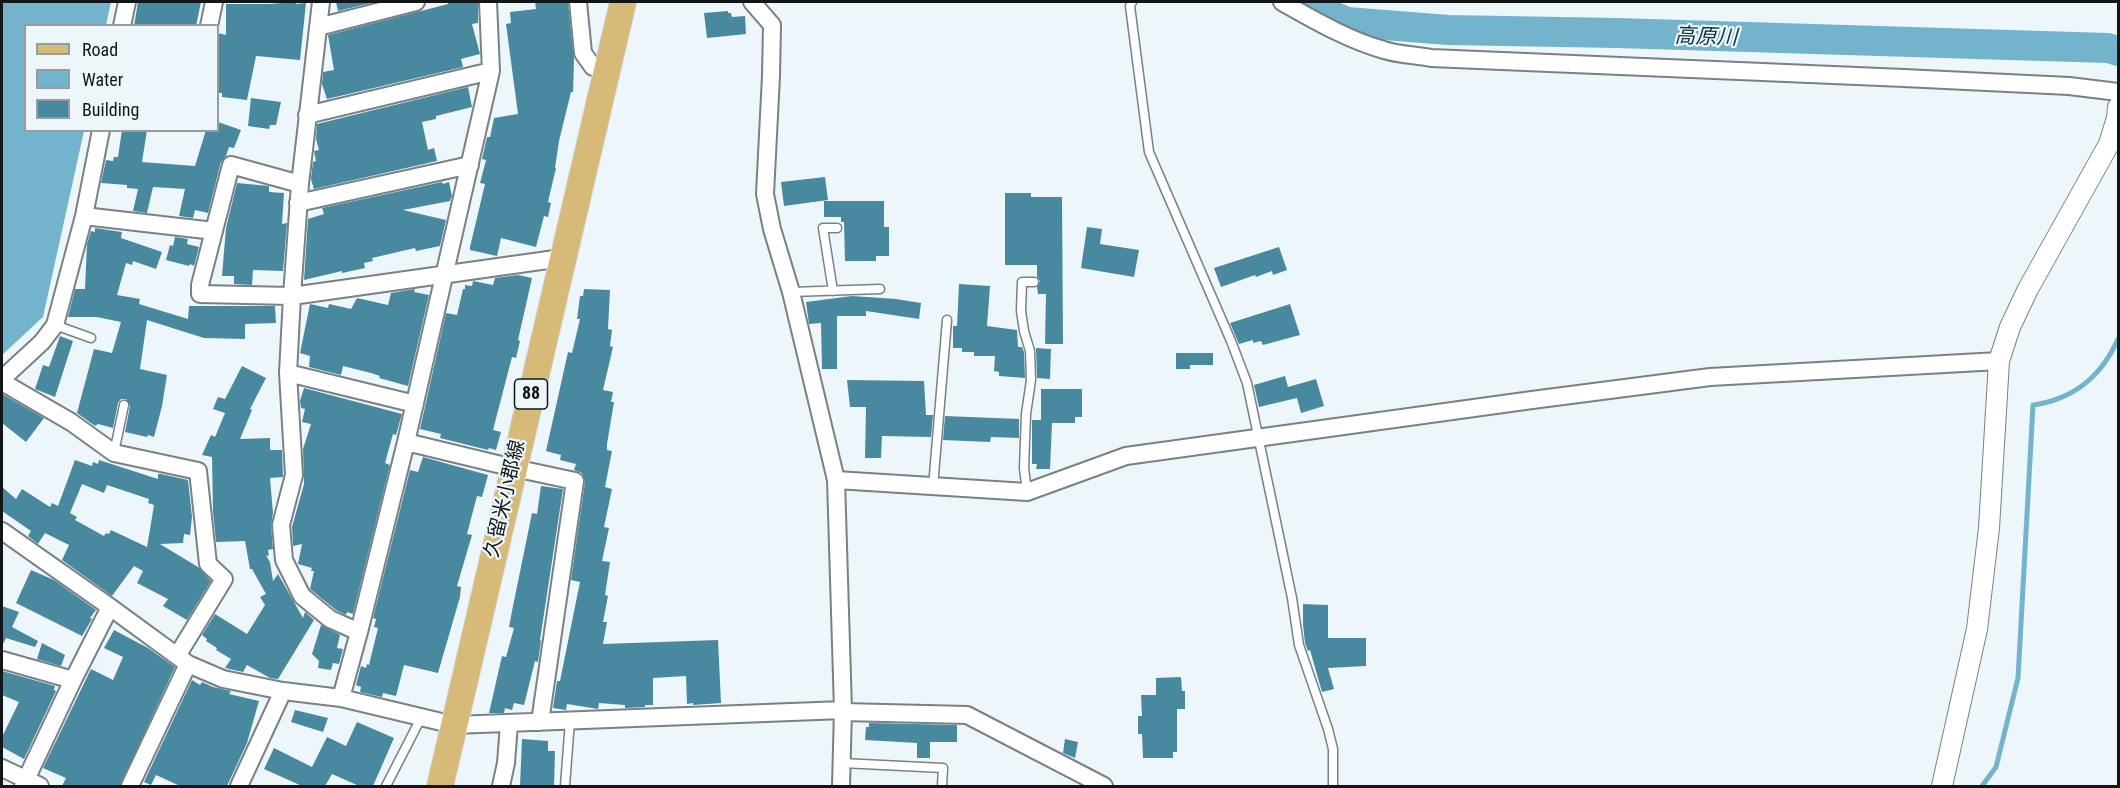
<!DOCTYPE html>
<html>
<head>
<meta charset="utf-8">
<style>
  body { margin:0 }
  #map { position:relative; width:2120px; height:788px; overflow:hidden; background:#edf7fb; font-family:"Roboto Condensed",sans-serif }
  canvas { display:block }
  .frame { position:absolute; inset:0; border:3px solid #131618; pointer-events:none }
  .legend { position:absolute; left:24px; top:24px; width:195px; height:108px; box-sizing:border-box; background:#edf7fb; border:2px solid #969da0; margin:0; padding:8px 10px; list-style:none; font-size:18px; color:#131618 }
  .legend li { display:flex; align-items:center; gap:12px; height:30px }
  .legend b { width:30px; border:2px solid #969da0 }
</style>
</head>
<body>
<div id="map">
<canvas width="2120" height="788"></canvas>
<div class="frame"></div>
<ul class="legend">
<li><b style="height:8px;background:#d7b978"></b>Road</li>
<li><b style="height:16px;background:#73b3cb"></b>Water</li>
<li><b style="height:16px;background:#4989a0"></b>Building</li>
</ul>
</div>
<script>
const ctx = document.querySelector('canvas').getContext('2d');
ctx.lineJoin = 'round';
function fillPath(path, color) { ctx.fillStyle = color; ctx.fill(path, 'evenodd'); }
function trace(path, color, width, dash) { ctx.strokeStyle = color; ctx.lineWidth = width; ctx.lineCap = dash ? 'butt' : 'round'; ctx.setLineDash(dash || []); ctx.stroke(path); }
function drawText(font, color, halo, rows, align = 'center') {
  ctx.font = font + ' "Roboto Condensed","Noto Sans JP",sans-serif'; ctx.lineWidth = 4.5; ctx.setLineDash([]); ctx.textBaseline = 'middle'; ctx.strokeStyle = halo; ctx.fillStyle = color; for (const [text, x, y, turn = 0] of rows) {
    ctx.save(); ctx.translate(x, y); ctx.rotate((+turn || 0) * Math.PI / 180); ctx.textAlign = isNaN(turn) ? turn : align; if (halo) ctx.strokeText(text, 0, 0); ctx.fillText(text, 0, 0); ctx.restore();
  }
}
const water = new Path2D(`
  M2,2H111L106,25L26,26V130L84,131L43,317L2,355Z`);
const stream = new Path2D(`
  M1982,786L1996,767L2018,678L2033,405C2074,399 2101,377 2118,339`);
const river = new Path2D(`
  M1298,2L1347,22L1448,30L1617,33L2108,48L2118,51`);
const building = new Path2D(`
  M138,2H201L196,26H134Z
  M296,2V4L306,3L300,60L256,56L247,100L222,97V93H218V33L226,35V4H269Z
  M336,2H375L338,11Z
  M448,2H478V23L472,24L480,54L461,59L463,67L327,99L322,84L323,72L334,70L328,35L448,4Z
  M535,2H568L574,59L573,92H571L559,141L555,168H556L548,202L551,203L548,217L544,216L536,247L501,238L497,256L470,250V247L485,184L480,183L486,160L482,159L487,137H490L494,118L518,114L506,24L511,23L510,12L536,9Z
  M728,11V13H731L732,17L745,16L746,34L707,38L704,13Z
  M468,87L472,107L436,116V119L422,122L428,150L434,148L437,161L314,189L311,179L313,162L316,161L314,151L319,150L316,139L317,124Z
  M251,98L281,102L276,125H270L269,129L248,126Z
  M218,122L241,130L234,148L229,147L226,156L221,162L208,213L195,210L193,218L179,216L185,189L153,187L147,213L133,211L138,189L127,188V185L101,183L106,160L113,161L114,157H118L122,130H147L142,162L195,166L206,130H218Z
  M825,177L828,200L784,206L781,182Z
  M442,182L443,184L449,182L452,196L450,201L403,210L446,220L440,246L416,251L415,248L372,258L373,261L364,263L365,268L342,273V271L304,280L308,219L324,214L322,208Z
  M237,183L269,186V192L284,193L282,224L287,223L283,271L253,270L252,285L234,284V276H222L226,228Z
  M1005,193H1031V197H1062L1063,344H1045L1046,294H1038L1037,287L1040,281L1037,277V265H1005Z
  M824,201H884V227H889V256H876V261H845L844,222H841V217H824Z
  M1087,227L1102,229L1100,244L1139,250L1134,277L1081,268Z
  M95,228L122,232L121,238L162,252L156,269L133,261L132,265L126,263L117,295L140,299L139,304L188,319L189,306H275L276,323L245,324V339L204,338L147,320L140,369L167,375L162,406L154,437L148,435L147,437L125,432L130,406L126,399H121L118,403L113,428L98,424L95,426L77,413L94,349L112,353L121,322L97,317H68L75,289H85L87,244L91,231L95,232Z
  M175,237L188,239L187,244L199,247L194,266L190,264L189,266L166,260L170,245L173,246Z
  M1279,247L1287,270L1273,275L1272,271L1256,277L1255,275L1221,287L1214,268Z
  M518,275L532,278L518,340L520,341L516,358L512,357L493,430L501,432L496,450L489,448L488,450L440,438L441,434L420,429L446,313L457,315L463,289H465V285L472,286L473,281L493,285L495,278Z
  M959,284L990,286L987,326L1017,330L1018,347H1022L1024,352L1025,378L999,376V372L994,371L995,356H974V352H962V348H953V326H957Z
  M415,289L414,292L429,295L408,386L379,378L380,376L371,373L343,366L341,375L309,367L310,356L300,353L310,304L328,308L329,304L351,309L357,298L388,305L391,293Z
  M584,289L610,290L608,329L612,330L610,346L613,347L603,390L613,392L611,402H614L607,444V450L612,451L605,487L612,489L604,527L609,528L602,561L610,562L605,595L608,596L603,622H607L603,644L718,640L721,703L693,705V703L687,704L686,676L653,678V705H645V707L625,708V705L599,703L598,709L567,704L566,710L553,708L557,681H560L580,582L571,580L585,482L582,473L574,470L576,464L560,460L561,455L546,451L568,352L572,353L580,319H577L580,296H583Z
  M852,296L896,299L921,303L919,319L866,311V316H837V369H822L821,323L809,324L806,302Z
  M1290,304L1300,335L1263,345L1261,341L1253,343V340L1239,344L1230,323Z
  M60,336L73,341L55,397L35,389L43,365L49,367Z
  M1036,348L1051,349L1050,379L1037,378Z
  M1176,353H1213V365H1190V369H1176Z
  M242,366L266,378L250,409L252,410L240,439L270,438V450H282L283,477L270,478L273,513L271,526L273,549L268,550L269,556L266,555L270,562L273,581L278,574L303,618L305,612L314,620L278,679L270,678L247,665L243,672L225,668L231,659L216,650L217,648L206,641L207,639L202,635L215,614L247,634L265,605L260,597L266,594L252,569H250L245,541L216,542L213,512L212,457L202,455L211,435L215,437L225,413L213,409L218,397L225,399Z
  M1285,376L1288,387L1316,379L1324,406L1301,413L1297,398L1259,407L1254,385Z
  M847,380L924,381L926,415H933L931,437L882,436L881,458H865L866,407H850Z
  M304,388L402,414L396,435L393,434L385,463L390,465L353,614L347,612L346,615L336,610L310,589L314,571H311L312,568L298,564L302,544L293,546L292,527L304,484L303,449L311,424L302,422L305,409L301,408L300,401Z
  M1041,389H1082V417H1075V423H1052L1050,469H1036L1037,464H1032V420H1041Z
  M2,394L44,418L26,442L2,423Z
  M945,416L1019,419V438L991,437L990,442L943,440Z
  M423,457L488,475L482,497L477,496L467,534L472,535L457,586L461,587L460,597L438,673L404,665L396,696L383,693L382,697L360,692L361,687L356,685L361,666L366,668L367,664L369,665L378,628L374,627L376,619L373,618L410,470L418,472Z
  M75,460L92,466L93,462L98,464L99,460L158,479V474H161L188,480L192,517L190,535L184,534L183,543L160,544L198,567L211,581L187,620L163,606L168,599L137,583L143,571L134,566L112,596L62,560L69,545L45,533L38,544L28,536L31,531L2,511V487L16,499L22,489L50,507L52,503L58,506ZM82,484L104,493L107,485L149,499L148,503L154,505L147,547L111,530L109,534L106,533L104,536L75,520L77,517L70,513Z
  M541,486L563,489L540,640L541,641L538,662L535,661L524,705L514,703L512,710L505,708L504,713H489L502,656L506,657L514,628L509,627L513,606L532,513L537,514Z
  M31,570L54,580L96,610L90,618L92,619L82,636L16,603Z
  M1303,604L1328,605V638H1366V666L1328,668L1334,689L1322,692L1310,650L1308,651L1305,643L1303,625Z
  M2,606L19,612L12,627L38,641L35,647L6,638L2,646Z
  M321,625L340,635L337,648L343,649L339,664L333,663L331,670L318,668L319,661L312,654Z
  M114,630L148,648L175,667L120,786H62L66,778L43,768L91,669L113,680L123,657L104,648Z
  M42,643L65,655L61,666L37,659Z
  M2,671L55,686L54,690L56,691L24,759L2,747V737L19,702L2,695Z
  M1181,677L1182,691H1185V709H1177V752H1173V758H1143L1142,734H1138V716H1142L1141,695H1156V678Z
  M192,680L200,685L202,682L213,687L231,691L229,694L259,701L247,743L227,786H180L156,775L151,785L144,782Z
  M295,710L328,718L323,732L291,722Z
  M357,722L394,738L373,786H359L332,774L325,786H302L264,769L274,748L312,767L327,737L346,746Z
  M869,723L957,725V742H930V758H917V743L865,740L866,727H869Z
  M522,739L548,741V751H555L554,786H520Z
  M1065,739L1078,742L1075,758L1063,753Z`);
const service = new Path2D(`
  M1132,2L1130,6L1149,152L1231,341L1247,383L1292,598L1299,645L1328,729L1333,749V786
  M833,291L823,228H837
  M791,292L880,289
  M55,325L91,338
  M114,453L124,405
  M933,487L947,320
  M1027,492L1024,468L1026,414L1031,380L1030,351L1024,331L1021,311L1022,282H1034
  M842,763L943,768L942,786
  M386,786L421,718
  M565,786L570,721`);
const minor = new Path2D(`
  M321,2L300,184L292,296L288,373L294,475L281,525L284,560L302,596L330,619L359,632
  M578,2L583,53L593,67L607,68
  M752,2L772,25L771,76L765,194L772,229L791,292L836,480L843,710L841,786
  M1282,2C1314,20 1348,40 1384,50C1399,55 1416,55 1431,58L1904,78L2069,86L2118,92
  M122,26L127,2
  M209,26L214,2
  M318,27L416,2
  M307,115L491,71
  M300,184L231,165L200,285V294L292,296L562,258
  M298,203L470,165
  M84,216L214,231
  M288,373L415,404
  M2,379L42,342L55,325L84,216L101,130
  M2,382L71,422L114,453L198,471L208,564L224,579L177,656
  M406,442L514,468L575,481L540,722
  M836,480L1027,492L1126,456L1532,400L1710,377L1999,361
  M2,531L110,607L188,664L223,679L283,691L341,698L454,725L843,710
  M2,660L73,680
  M341,698L359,632L406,442L491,71L488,2
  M843,712L967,715L1104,786
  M2,768L40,786
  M23,786L73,680L110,607
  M130,786L188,664
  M239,786L283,691
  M501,786L506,763L509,724`);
const tertiary = new Path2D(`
  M1942,786L1977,629L1989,528L1999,361L2010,327L2028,289L2109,144L2117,118L2118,107`);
const primary = new Path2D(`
  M440,786L623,2`);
const shields = [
  [531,394,33]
];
const shieldNames = [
  ["88",531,394]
];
const streetNames = [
  ["久留米小郡線",506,499,-77]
];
const waterNames = [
  ["高原川",1706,38,2]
];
fillPath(water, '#73b3cb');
trace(stream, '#73b3cb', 5);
trace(river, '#73b3cb', 30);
fillPath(building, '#4989a0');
trace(service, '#788184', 11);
trace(minor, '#788184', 20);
trace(tertiary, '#788184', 22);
trace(primary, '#d5d5d5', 28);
trace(service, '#fff', 8);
trace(minor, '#fff', 16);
trace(tertiary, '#fff', 20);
trace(primary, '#d7b978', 26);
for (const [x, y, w] of shields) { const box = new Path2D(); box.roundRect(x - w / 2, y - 15, w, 30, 4.5); ctx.fillStyle = '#edf7fb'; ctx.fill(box); trace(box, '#131618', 1.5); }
drawText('bold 18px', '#131618', null, shieldNames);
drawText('20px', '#131618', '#edf7fb', streetNames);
drawText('italic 21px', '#102f3a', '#edf7fb', waterNames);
</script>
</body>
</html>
